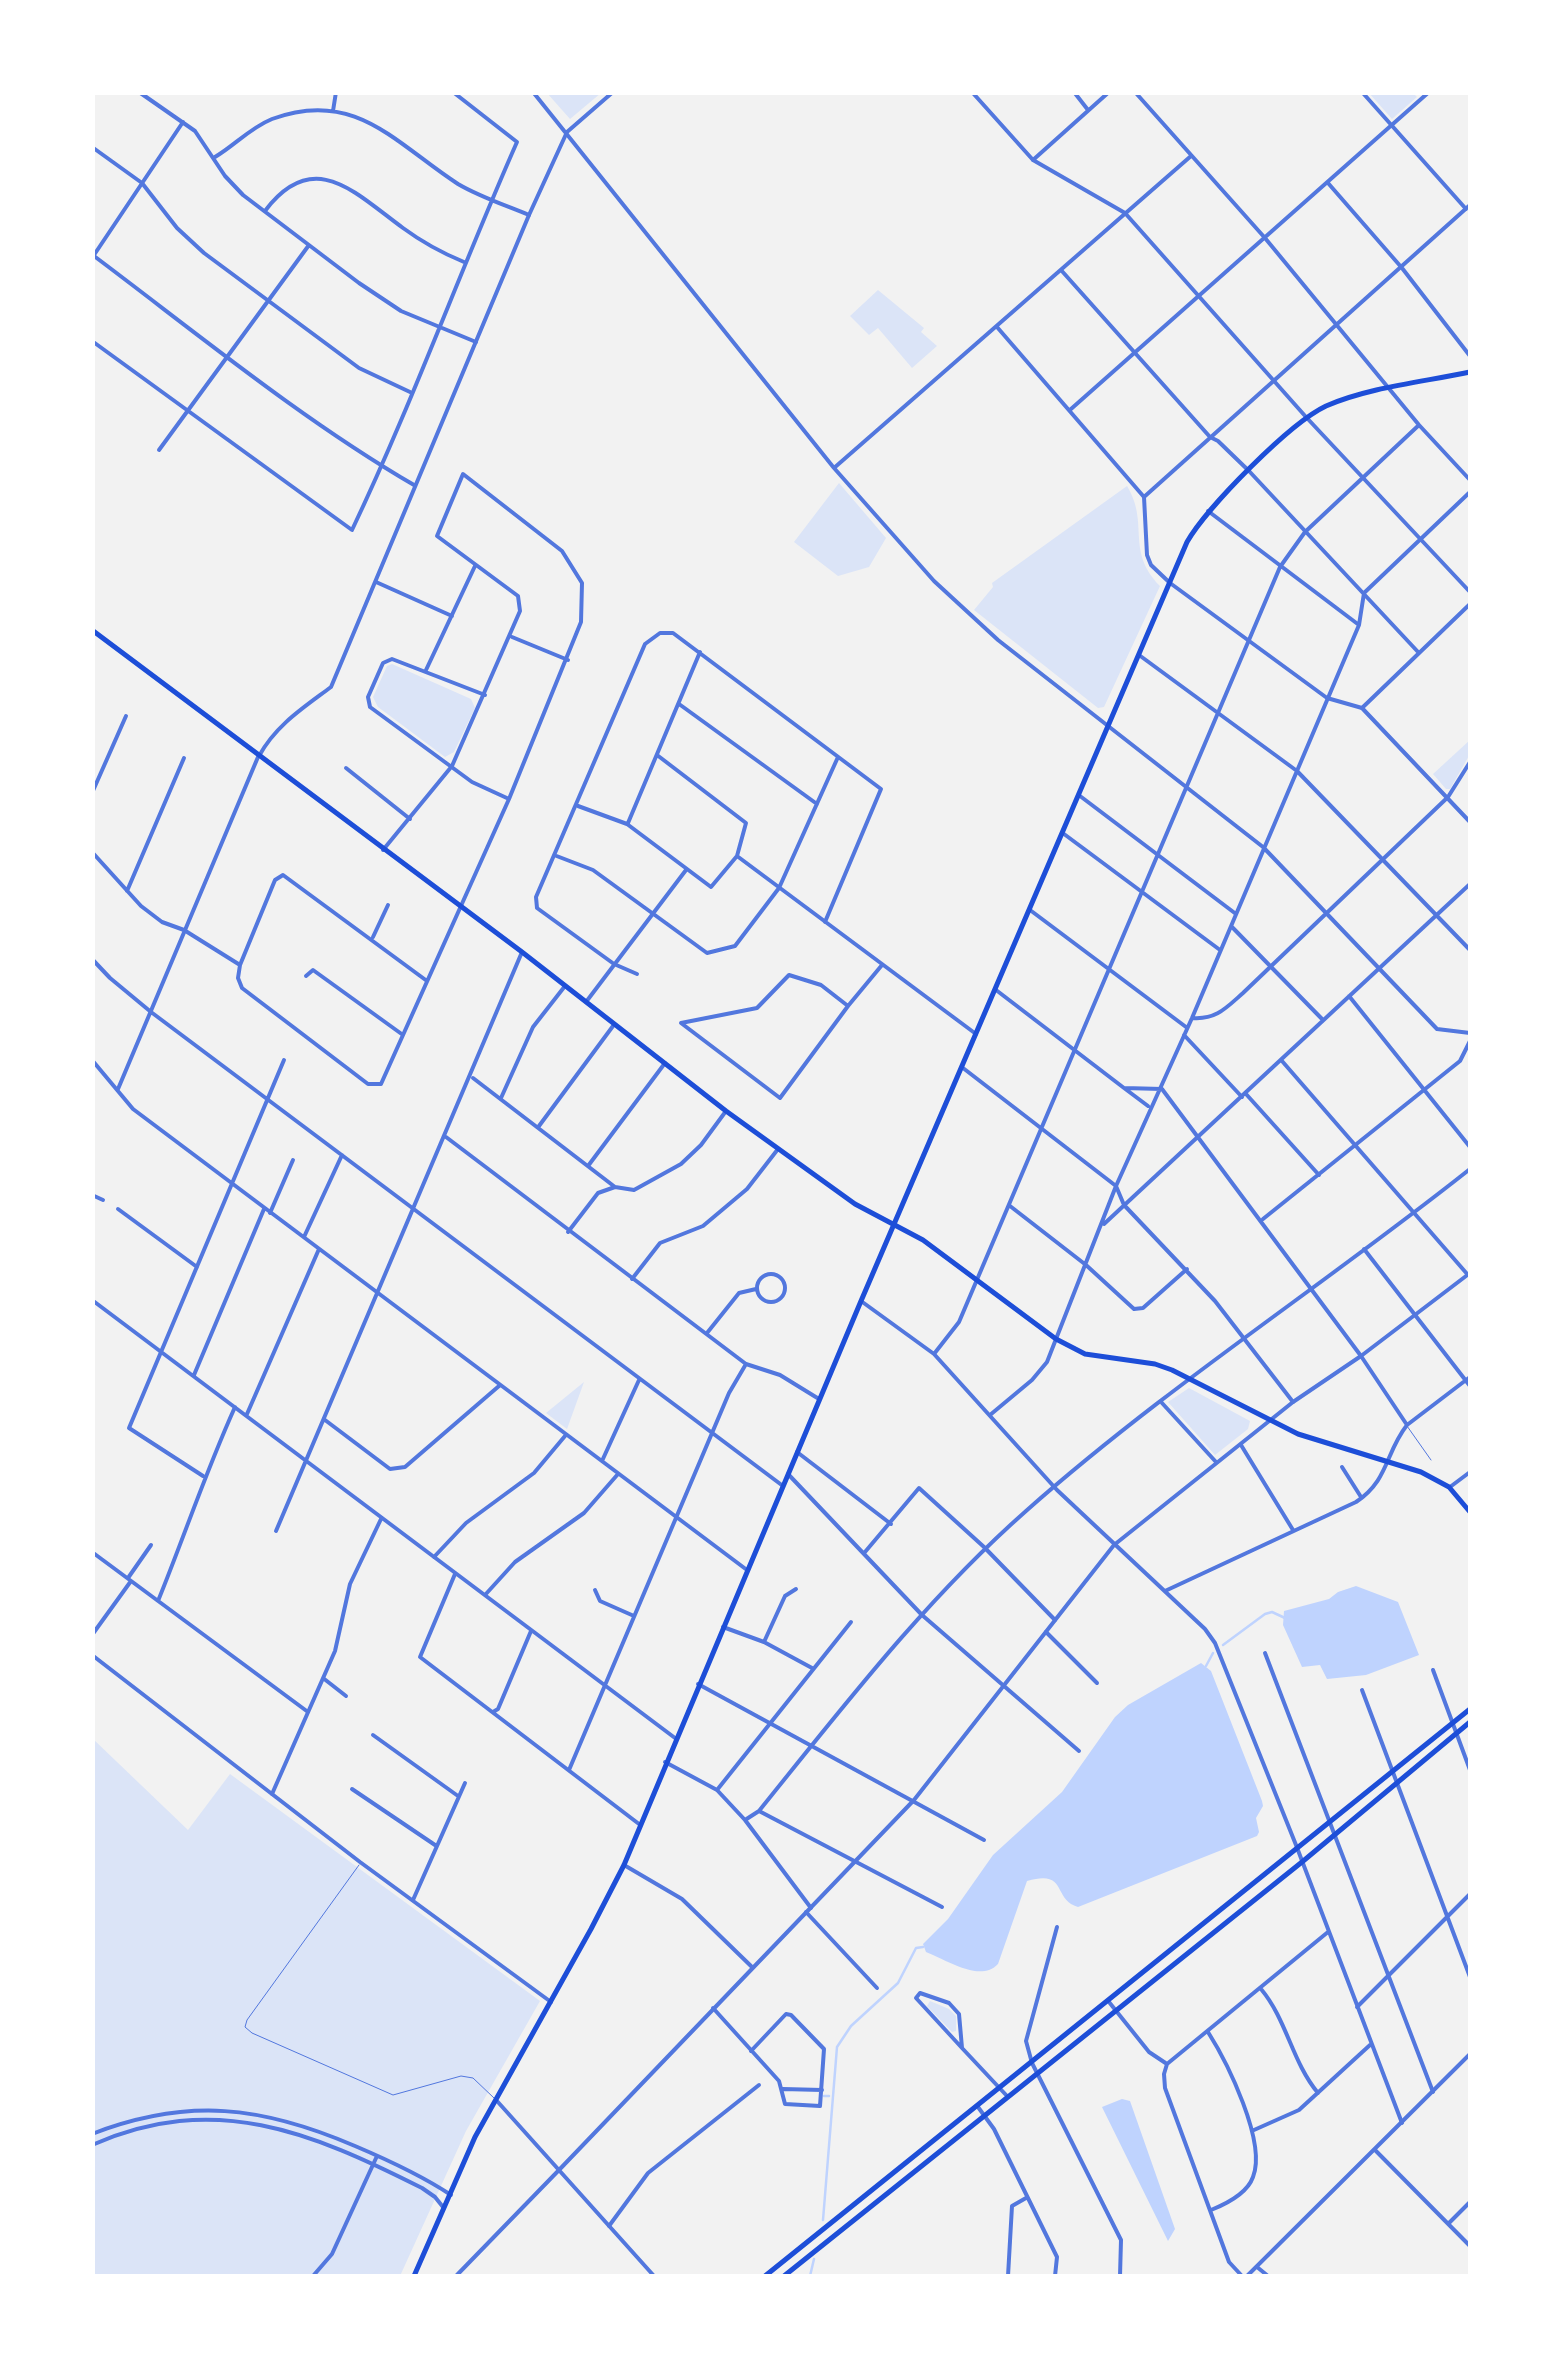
<!DOCTYPE html>
<html>
<head>
<meta charset="utf-8">
<style>
  body { margin:0 }
  #map { position:relative; width:1563px; height:2369px; overflow:hidden; background:#f2f2f2; font-family:Barlow,sans-serif }
  canvas { display:block }
  .frame { position:absolute; inset:0; border:95px solid #fff; pointer-events:none }
</style>
</head>
<body>
<div id="map">
<canvas width="1563" height="2369"></canvas>
<div class="frame"></div>
</div>
<script>
const ctx = document.querySelector('canvas').getContext('2d');
ctx.lineJoin = 'round';
function fillPath(path, color) { ctx.fillStyle = color; ctx.fill(path, 'evenodd'); }
function trace(path, color, width, dash) { ctx.strokeStyle = color; ctx.lineWidth = width; ctx.lineCap = dash ? 'butt' : 'round'; ctx.setLineDash(dash || []); ctx.stroke(path); }
const green = new Path2D(`
  M547,93H601L570,119Z
  M1369,93H1413L1417,97L1392,119Z
  M878,290L924,328L921,332L937,346L912,368L878,328L869,335L850,316Z
  M839,483L886,538L869,567L838,576L794,542Z
  M1127,486C1150,524 1125,550 1160,586L1104,707L1098,708L974,610L993,587L992,583Z
  M392,664L471,699L475,708L454,752L445,757L378,707L373,697L387,666Z
  M1470,740V754L1450,789H1446L1433,774Z
  M584,1382L567,1429L546,1413Z
  M1189,1388L1250,1421L1248,1429L1215,1455L1168,1402Z
  M92,1738L188,1830L230,1774L540,2001L466,2131L400,2276H93Z
  M930,2001L949,2009L956,2016V2031L952,2032L927,2006Z`);
const water = new Path2D(`
  M1356,1586L1398,1602L1419,1655L1366,1675L1327,1679L1320,1665L1302,1667L1283,1625L1284,1611L1329,1599L1338,1592Z
  M1201,1663L1211,1671L1262,1801L1263,1806L1256,1818L1259,1832L1257,1836L1078,1907C1052,1899 1068,1869 1027,1881L998,1964C980,1983 947,1960 926,1952L923,1944L948,1919L993,1855L1062,1792L1115,1717L1128,1705Z
  M1122,2099L1130,2101L1175,2229L1168,2241L1102,2107Z`);
const stream = new Path2D(`
  M1223,1645L1265,1614L1272,1612L1285,1618
  M1206,1666L1213,1653
  M824,2096H829
  M823,2220L837,2047L851,2026L898,1983L916,1948L923,1947
  M810,2276L814,2259`);
const service = new Path2D(`
  M1407,1426L1431,1460
  M359,1865L247,2020L245,2027L252,2033L393,2095L461,2076L473,2078L494,2098`);
const minor = new Path2D(`
  M139,92L195,131L225,176L243,195L359,283L401,311L476,342
  M533,92L834,468L934,581L998,640L1263,847L1437,1029L1470,1033
  M1074,92L1088,110
  M1135,92L1265,238L1419,425L1470,480
  M1362,92L1466,209
  M333,111L336,92
  M92,147L142,183L177,228L204,253L359,368L410,392
  M215,157C235,145 250,128 272,119C355,88 396,144 458,184C480,197 505,205 529,215
  M1033,160L1109,92
  M1328,183L1402,268L1470,356
  M265,211C314,146 356,194 403,228C422,242 442,253 464,262
  M94,255L183,122
  M94,256C198,334 301,419 414,485
  M1061,270L1210,437L1218,441L1249,471L1419,653
  M997,327L1144,497L1147,555L1151,565L1170,583
  M92,341L352,530C412,404 460,271 517,142L453,92
  M1071,409L1429,92
  M1306,417L1470,592
  M159,450L309,245
  M834,468L1191,156
  M1144,497L1470,205
  M1208,511L1359,625
  M376,582L452,616
  M512,637L568,660
  M1139,655L1297,771L1470,950
  M426,670L475,566
  M485,695L392,659L383,663L368,697L370,707L472,782L509,799
  M679,704L817,804
  M1362,708L1470,604
  M346,768L410,819
  M92,793L126,716
  M1080,796L1236,914
  M578,806L627,824L711,887L737,856L746,823L657,755
  M628,823L700,652
  M1064,834L1220,950
  M92,852L141,906L162,922L184,930L240,965L238,978L242,988L368,1084H381L509,799L581,622L582,583L562,551L463,474L437,536L518,596L520,611L452,766L383,850
  M554,855L593,870L707,953L735,946L779,888L838,757
  M737,856L976,1034
  M127,891L184,758
  M1030,910L1186,1027
  M1232,927L1323,1020
  M373,937L388,905
  M92,959L110,978L151,1012L783,1486
  M240,965L275,880L283,875L427,981
  M637,974L614,964L537,908L536,897L645,644L660,633H673L881,789L825,922
  M789,975L821,985L848,1006L780,1098L681,1023L757,1008Z
  M306,976L313,970L403,1035
  M996,990L1124,1088L1162,1089L1361,1356L1407,1425C1385,1453 1389,1480 1356,1502L1165,1591
  M1349,996L1470,1147
  M586,1002L686,870
  M848,1006L882,965
  M1192,1018C1216,1020 1226,1008 1243,993L1448,797L1470,762
  M1184,1035L1242,1097
  M92,1060L133,1109L747,1570
  M1282,1061L1468,1275
  M963,1068L1116,1186L1124,1205L1215,1301L1293,1402
  M473,1078L615,1187
  M1124,1088L1148,1106
  M118,1089L258,757
  M1246,1094L1319,1175
  M501,1098L533,1027L565,986
  M539,1126L613,1026
  M446,1137L746,1364L780,1375L819,1399
  M588,1166L665,1063
  M92,1195L103,1200
  M1010,1206L1086,1265L1134,1309L1143,1308L1187,1269
  M118,1209L197,1267
  M270,1213L293,1160
  M1263,1219L1460,1061L1470,1041
  M1104,1224L1470,884
  M568,1232L598,1193L615,1187L634,1190L681,1164L701,1145L726,1111
  M304,1237L342,1155
  M1364,1249L1470,1386
  M757 1288a14 14 0 1 1 28 0a14 14 0 1 1-28 0Z
  M632,1279L660,1243L703,1226L747,1189L778,1149
  M92,1300L675,1738
  M861,1301L934,1354L1057,1490L1205,1629L1215,1643L1296,1845L1402,2123
  M707,1333L739,1293L756,1289
  M934,1354L959,1322L1280,567L1305,532L1419,425
  M194,1375L264,1209
  M1162,1403L1216,1462
  M247,1414L319,1249
  M990,1415L1032,1380L1047,1362L1116,1186L1192,1018L1359,625L1364,593L1470,492
  M325,1420L390,1469L405,1467L499,1386
  M1407,1425L1470,1377
  M1241,1445L1293,1530
  M797,1452L891,1524
  M602,1461L639,1380
  M1342,1467L1361,1497
  M788,1474L922,1615L1079,1751
  M203,1476L129,1428L284,1060
  M276,1531L522,952
  M92,1552L308,1712
  M865,1552L919,1488L984,1547L1055,1620
  M434,1557L466,1523L534,1473L565,1436
  M455,1574L420,1657L639,1824
  M128,1578L151,1545
  M595,1590L600,1601L634,1616
  M485,1595L515,1562L584,1513L618,1474
  M158,1601C184,1537 206,1471 235,1407
  M723,1627L764,1642L812,1668
  M1046,1632L1097,1683
  M92,1635L131,1581
  M764,1642L785,1596L796,1589
  M1265,1653L1433,2092
  M1433,1670L1470,1770
  M323,1678L346,1696
  M698,1684L984,1840
  M1362,1690L1470,1977
  M493,1712L498,1709L531,1631
  M373,1735L458,1796
  M665,1762L717,1790L745,1820L811,1908
  M569,1770L729,1393L746,1364
  M352,1789L435,1845
  M717,1790L851,1622
  M272,1794L335,1651L350,1584L381,1519
  M759,1811L942,1907
  M745,1820L759,1811C843,1707 925,1600 1026,1511C1166,1387 1324,1285 1470,1169
  M624,1865L682,1899L752,1967
  M413,1900L465,1783
  M806,1912L877,1988
  M1057,1927L1026,2041L1032,2063L1121,2240L1120,2276
  M1261,1989C1287,2020 1292,2062 1318,2093
  M1109,2002L1149,2052L1167,2064L1164,2074L1165,2088L1229,2262L1242,2276
  M1357,2007L1470,1894
  M713,2008L779,2081L785,2104L820,2106L824,2049L791,2015L786,2014L751,2051
  M1208,2032C1227,2062 1267,2142 1253,2177C1247,2194 1226,2204 1211,2210
  M962,2048L916,1998L920,1993L949,2003L959,2014L962,2048L1007,2096
  M1167,2064L1328,1932
  M783,2089L822,2090
  M978,2107L994,2129L1057,2257L1055,2276
  M1254,2130L1299,2110L1370,2045
  M92,2134C188,2097 262,2106 355,2146C388,2160 421,2175 451,2195
  M92,2145C214,2091 311,2132 422,2188L435,2197L443,2207
  M1375,2150L1470,2246
  M1449,2223L1470,2202
  M609,2226L648,2173L759,2085
  M1257,2267L1268,2276
  M313,2276L332,2254L377,2156
  M456,2276L559,2170
  M1008,2276L1012,2206L1026,2198`);
const tertiary = new Path2D(`
  M972,92L1033,160L1125,213L1306,417
  M1170,583L1327,698L1362,708L1470,822
  M259,756C276,725 303,708 331,687L529,215L567,132L613,92
  M1450,1487L1470,1472
  M92,1655L360,1862L551,2002
  M497,2101L654,2276
  M559,2170L914,1800L1114,1545L1293,1402L1361,1356L1470,1273
  M1247,2276L1470,2054`);
const secondary = new Path2D(`
  M92,630L522,952L726,1111L855,1204L923,1240L1056,1339L1085,1354L1155,1364L1172,1370L1298,1434L1421,1472L1449,1487L1470,1512
  M414,2276L475,2137L591,1929L624,1865L861,1301L1187,542C1207,507 1290,423 1326,406C1370,387 1423,382 1470,372`);
const primary = new Path2D(`
  M765,2276L1470,1709
  M784,2276L1302,1862L1470,1722`);
fillPath(green, '#dbe4f7');
fillPath(water, '#bfd3fe');
trace(stream, '#bfd3fe', 2.5);
trace(service, '#5277de', 1);
trace(minor, '#5277de', 4);
trace(tertiary, '#5277de', 4);
trace(secondary, '#1d4ed8', 5);
trace(primary, '#1d4ed8', 5);
</script>
</body>
</html>
